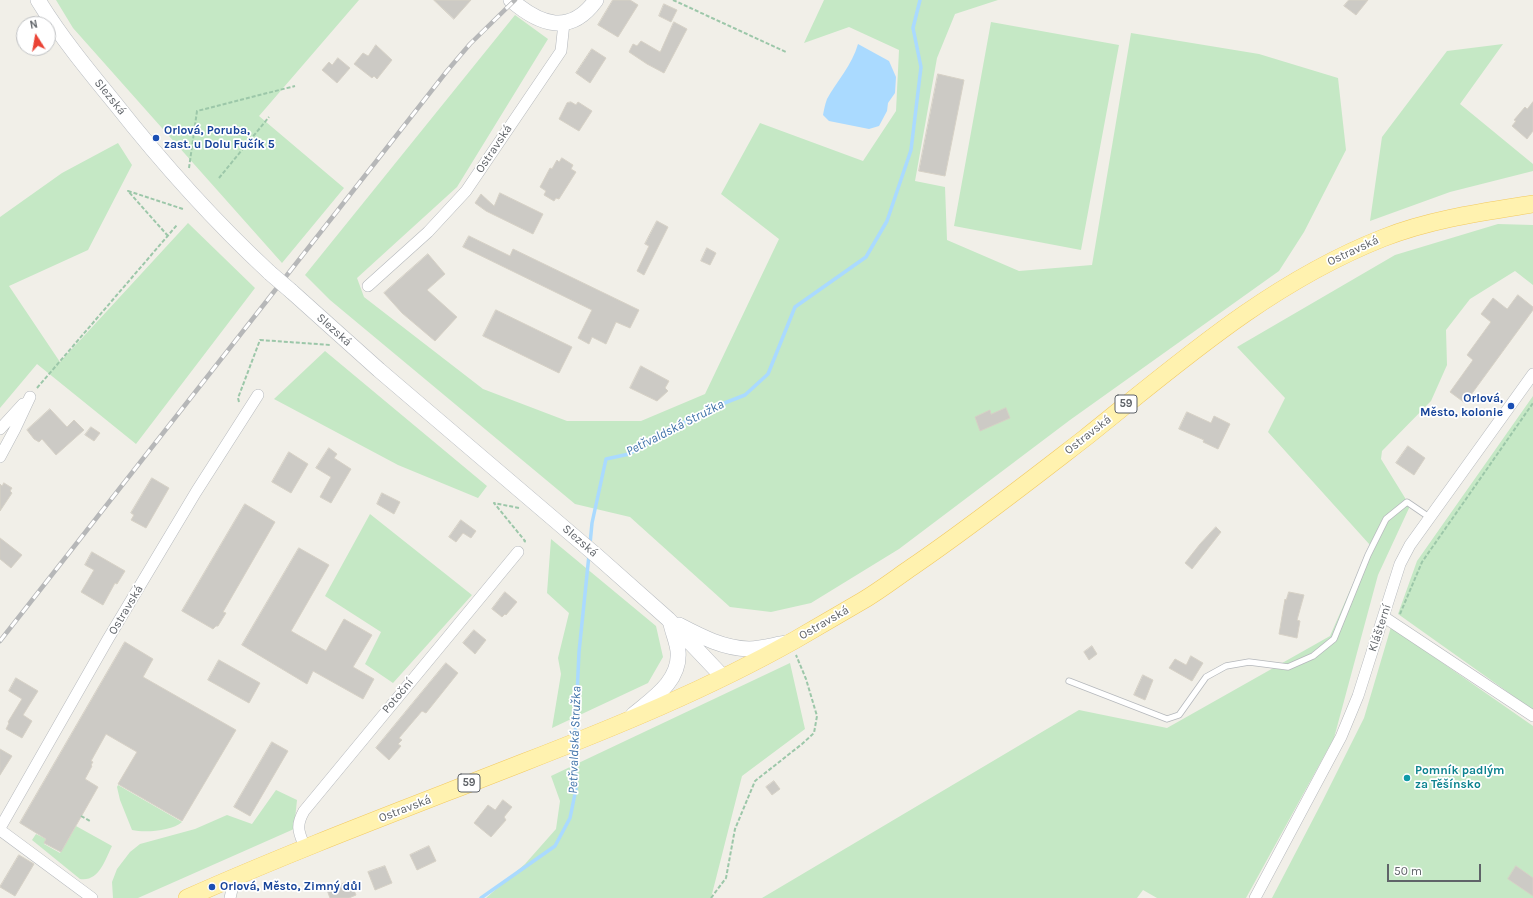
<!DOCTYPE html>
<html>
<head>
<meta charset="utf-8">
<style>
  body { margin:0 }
  #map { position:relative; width:1533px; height:898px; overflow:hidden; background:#f1efe8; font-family:Karla,sans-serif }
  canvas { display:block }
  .north { position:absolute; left:16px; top:16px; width:40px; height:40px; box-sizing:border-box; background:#fff; border:1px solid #bfc1c3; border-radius:50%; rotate:349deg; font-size:11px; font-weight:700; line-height:16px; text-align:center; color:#5f6368 }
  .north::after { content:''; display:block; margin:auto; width:14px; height:18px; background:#ea4335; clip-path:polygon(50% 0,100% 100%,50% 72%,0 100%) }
  .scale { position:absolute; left:1387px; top:864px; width:94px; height:18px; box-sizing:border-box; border:2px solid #5f6368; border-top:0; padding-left:5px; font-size:12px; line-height:14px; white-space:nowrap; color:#5f6368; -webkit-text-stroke:3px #fff; paint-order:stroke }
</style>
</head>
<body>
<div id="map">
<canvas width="1533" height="898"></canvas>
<div class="north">N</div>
<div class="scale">50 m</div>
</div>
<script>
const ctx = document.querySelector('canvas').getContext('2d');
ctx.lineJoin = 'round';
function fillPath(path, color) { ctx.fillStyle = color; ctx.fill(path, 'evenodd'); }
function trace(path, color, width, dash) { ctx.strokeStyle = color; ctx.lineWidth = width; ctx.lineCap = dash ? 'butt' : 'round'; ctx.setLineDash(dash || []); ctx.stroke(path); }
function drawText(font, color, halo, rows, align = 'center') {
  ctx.font = font + ' Karla,sans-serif'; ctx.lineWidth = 3.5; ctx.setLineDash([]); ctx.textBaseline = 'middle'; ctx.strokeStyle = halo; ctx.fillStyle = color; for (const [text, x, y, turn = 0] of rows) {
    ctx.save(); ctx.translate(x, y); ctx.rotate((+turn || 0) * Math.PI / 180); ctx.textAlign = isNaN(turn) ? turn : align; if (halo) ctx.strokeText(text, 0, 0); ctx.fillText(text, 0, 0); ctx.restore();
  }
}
const green = new Path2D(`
  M56,0H359L259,116L344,188L282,263L73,28Z
  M824,0H998L955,14L937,58L915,181L945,187L947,240L1019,271L1092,265L1131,33L1259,54L1338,78L1346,150L1304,232L1279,271L1070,420L899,549L811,603L771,612L730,607L630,517L575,504L330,300L305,275L515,15L548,39L457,187L357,278L364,297L483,389L567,421H641L705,394L779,239L721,194L760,123L863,161L896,111L899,50L849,27L804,43Z
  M991,22L1119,45L1081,250L954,226Z
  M1503,44L1460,104L1533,164V171L1450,192L1370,221L1382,137L1447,51Z
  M118,143L132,165L88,250L9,286L60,362L188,223L255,288L136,444L37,364L0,408V217L62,173Z
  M1498,224L1533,225V285L1515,271L1470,299L1446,330L1447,365L1431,401L1382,451L1381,459L1410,506L1378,575L1334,738L1246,898H1157L1143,890L1137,898H762L1079,710L1167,728L1330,636L1370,545L1268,432L1285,398L1237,347L1395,255Z
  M325,351L487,486L478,498L398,465L274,399Z
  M1533,396V710L1398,614L1417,561Z
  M370,514L472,595L393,683L365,664L381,632L325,596Z
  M551,539L656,626L663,657L648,683L552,728L561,674L558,658L569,613L547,593Z
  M1391,627L1533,726V898H1272L1322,802L1364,718Z
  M790,663L805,729L742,776L711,898H486L525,864L556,829L560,801L551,776Z
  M118,785L182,822C172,831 145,833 132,830L120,800L117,787Z
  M276,790L297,800L294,829L138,898H113L112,882L117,869L130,852L140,844L195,829L227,815L252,824Z
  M76,826L112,846C105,860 99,882 80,879L32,840L36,834L46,839L44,844L60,853Z`);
const water = new Path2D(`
  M858,44L889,61L896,77L895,93L888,103L887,111L879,126L869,129L829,121L823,115C824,110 825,104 827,99C837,81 852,65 858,44Z`);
const stream = new Path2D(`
  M590,544L592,523L606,459L629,454L704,411L745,395L768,374L795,307L866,257L887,221L911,150L921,67L913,28L920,0
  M575,738L579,652L589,555
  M481,898L555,846L570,818L576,789L575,748`);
const building = new Path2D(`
  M434,0H471L454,19Z
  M613,0H630L638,5L618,37L598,25Z
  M1349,0H1368L1356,15L1344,6Z
  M664,4L677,10L671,22L659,16Z
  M674,22L687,29L664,73L647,64L629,52L633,44L637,46L641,41L660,52Z
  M376,45L392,60L377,79L374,76L372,78L354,64L363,53L368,56Z
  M592,49L606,58L590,83L576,73Z
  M338,58L350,68L337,83L322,70L329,62L332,65Z
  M938,74L964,80L945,176L919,171Z
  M571,102L576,105L578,102L592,111L579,131L559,119L567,103Z
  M1533,102V131L1527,139L1512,126L1516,121L1514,120L1525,107L1527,109Z
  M562,158L573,165L571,169L576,172L559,199L556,198L554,201L544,195L546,191L540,187L550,168L552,169L557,160L559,162Z
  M500,193L543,214L533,234L486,211L475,203L481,194L494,206Z
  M657,221L668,227L644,275L637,271L649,246L645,244Z
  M469,236L510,256L513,249L639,310L630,328L616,322L606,344L592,337L589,344L578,338L592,310L463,247Z
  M707,248L716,253L710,265L701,261Z
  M428,254L445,274L427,290L457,317L435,341L402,313L384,293Z
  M1518,295L1533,307V310L1465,403L1450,392L1473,360L1467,355L1491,322L1481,314L1493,298L1507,309Z
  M496,310L572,347L559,373L483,336Z
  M641,366L669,381L665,388L668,391L657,401L630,388Z
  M1006,408L1010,418L980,431L975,417L990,410L991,414Z
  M50,409L67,427L74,420L84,430L56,455L42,439L39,442L34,439L27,430Z
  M1187,412L1211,423L1214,416L1230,424L1218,449L1203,442L1204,440L1179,429Z
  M91,427L100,433L94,441L85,435Z
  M1408,446L1425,458L1414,475L1396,463Z
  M329,448L337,454L334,458L351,469L331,503L320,497L331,477L316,468Z
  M289,452L308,464L291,493L272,482Z
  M152,478L169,488L146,528L131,520L134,515L131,513Z
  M4,483L12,488L10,491L12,493L0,511V484L2,486Z
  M382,493L400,502L394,514L377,504Z
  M245,504L275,522L223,612L226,613L218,626H216L213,629L182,611Z
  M461,520L476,531L471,538L463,533L456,542L449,537Z
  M1216,527L1221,532L1192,569L1185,563L1200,544Z
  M0,538L22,555L11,568L0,559Z
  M299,548L329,565L291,631L326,651L344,619L372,635L353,667L374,679L363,699L313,671L307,684L242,645Z
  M92,552L125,571L117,584L115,583L103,605L81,592L94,570L85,565Z
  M505,592L517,602L506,615L505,614L502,617L492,609Z
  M1289,592L1304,595L1297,620L1300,621L1297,638L1279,634L1285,599L1286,600Z
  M474,630L486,640L475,654L463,643Z
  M125,642L153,659L143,677L236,730L182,821L118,784L137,752L106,734L91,761L93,762L91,765L92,766L85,779L98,787L61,852L44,843L46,839L20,823Z
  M1092,646L1097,654L1089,660L1084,652Z
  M1191,656L1203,663L1192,681L1169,668L1175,659L1186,665Z
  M219,660L260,683L249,703L208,680Z
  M446,663L458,673L426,713L422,711L399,738L402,740L398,744L401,746L389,760L376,748Z
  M1143,675L1153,680L1145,700L1134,695Z
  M16,678L38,691L23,715L32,721L22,738L6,729L9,723L8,722L22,699L9,691Z
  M272,742L288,751L250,816L234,807Z
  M0,749L12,756L0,775Z
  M774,781L780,789L772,795L766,787Z
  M503,800L512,807L504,817L506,820L491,837L474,823L488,805L495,810Z
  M429,846L436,861L417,870L410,855Z
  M19,855L34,864L15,896L0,887Z
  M385,866L392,883L375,890L368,872Z
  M1516,866L1533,878V896L1508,879Z
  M350,881L356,895L349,898H330L327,890Z`);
const path = new Path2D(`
  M673,0L786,52
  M189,168L197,111L295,86
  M219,178L269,117
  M168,236L128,191L183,209
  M37,388L177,225
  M239,402L238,398L260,340L331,345
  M519,508L494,503L525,541L524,543
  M1400,614L1422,562L1533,403
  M81,816L90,821
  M711,898L726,878L735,829L755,781L802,744L814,733L817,716L806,679L796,655`);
const lane = new Path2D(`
  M1069,681L1167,719L1179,715L1206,677L1226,666L1249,662L1288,667L1313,656L1334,639L1368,555L1386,519L1407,502L1429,517`);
const street = new Path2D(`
  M368,286L428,232L466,191L561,51L564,23
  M0,429L23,404
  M0,457L15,429L30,397
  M1384,617L1533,716
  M0,828L108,639L196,492L258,395
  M0,830L92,898
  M305,848C299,832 295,827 304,811L518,552
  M230,898L235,877
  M1255,898L1341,737L1358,696L1400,564L1410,545L1533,374`);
const secondary = new Path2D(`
  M38,0C60,36 87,69 114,102C162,163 213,220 270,273
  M511,0C540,25 570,36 596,0
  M291,291L379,370L597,556L668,619L723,677
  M679,625C702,637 723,648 749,649C761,649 774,645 786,643
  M633,715C652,699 681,681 678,651C677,642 673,633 671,624`);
const primary = new Path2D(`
  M187,898C297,849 410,807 522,763C615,727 708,689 795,640C817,627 840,614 862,601C879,591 896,578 912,567C972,526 1028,482 1085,438C1180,362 1269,283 1383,238C1431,219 1483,212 1533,204`);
const rail = new Path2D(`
  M0,641L447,71L470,44L515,0`);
const secondaryBridge = new Path2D(`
  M270,273L291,291`);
const markers = [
  [156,138,4,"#1a4fb4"],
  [1511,406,4,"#1a4fb4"],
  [1407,778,4,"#0f9aa8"],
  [212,887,4,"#1a4fb4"]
];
const shields = [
  [1126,404,22],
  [469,783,22]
];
const shieldNames = [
  ["59",1126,404],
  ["59",469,783]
];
const streetNames = [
  ["Slezská",110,97,51],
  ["Ostravská",494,149,-56],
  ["Ostravská",1353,251,-25],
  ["Slezská",334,330,42],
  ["Ostravská",1088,435,-38],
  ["Slezská",580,541,41],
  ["Ostravská",126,610,-59],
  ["Ostravská",824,623,-30],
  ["Klášterní",1380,628,-72],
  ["Potoční",398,696,-50],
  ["Ostravská",405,809,-21]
];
const transitNames = [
  ["Orlová, Poruba,",164,131],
  ["zast. u Dolu Fučík 5",164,145],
  ["Orlová,",1503,399,"right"],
  ["Město, kolonie",1503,413,"right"],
  ["Orlová, Město, Zimný důl",220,887]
];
const cultureNames = [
  ["Pomník padlým",1415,771],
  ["za Těšínsko",1415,785]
];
const waterNames = [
  ["Petřvaldská Stružka",675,428,-27],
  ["Petřvaldská Stružka",575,740,-88]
];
fillPath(green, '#c5e8c5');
fillPath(water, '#aadaff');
trace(stream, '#aadaff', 3.5);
fillPath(building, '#cccac5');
trace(building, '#d6d1c6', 1);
trace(lane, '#b5b8bc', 7);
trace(street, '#b5b8bc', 12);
trace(secondary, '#b6babf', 16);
trace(primary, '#f2c960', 18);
trace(path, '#9cc7a9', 2, [4, 2]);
trace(lane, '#fff', 5.5);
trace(street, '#fff', 11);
trace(secondary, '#fff', 15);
trace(primary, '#fff2af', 17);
trace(rail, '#b6b7b8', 4.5);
trace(rail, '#fff', 3, [9]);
trace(secondaryBridge, '#b6babf', 16, []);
trace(secondaryBridge, '#fff', 15);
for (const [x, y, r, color] of markers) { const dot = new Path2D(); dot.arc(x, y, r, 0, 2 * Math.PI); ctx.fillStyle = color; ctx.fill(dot); trace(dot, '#fff', 1.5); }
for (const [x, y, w] of shields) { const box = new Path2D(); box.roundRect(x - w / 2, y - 9, w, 18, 3); ctx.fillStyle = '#fff'; ctx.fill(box); trace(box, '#5f6368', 1); }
drawText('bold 11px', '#5f6368', null, shieldNames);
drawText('12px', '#5f6368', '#fff', streetNames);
drawText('bold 12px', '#164399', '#fff', transitNames, 'left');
drawText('bold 12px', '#0d838f', '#fff', cultureNames, 'left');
drawText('italic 13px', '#4174aa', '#fff', waterNames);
</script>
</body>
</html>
